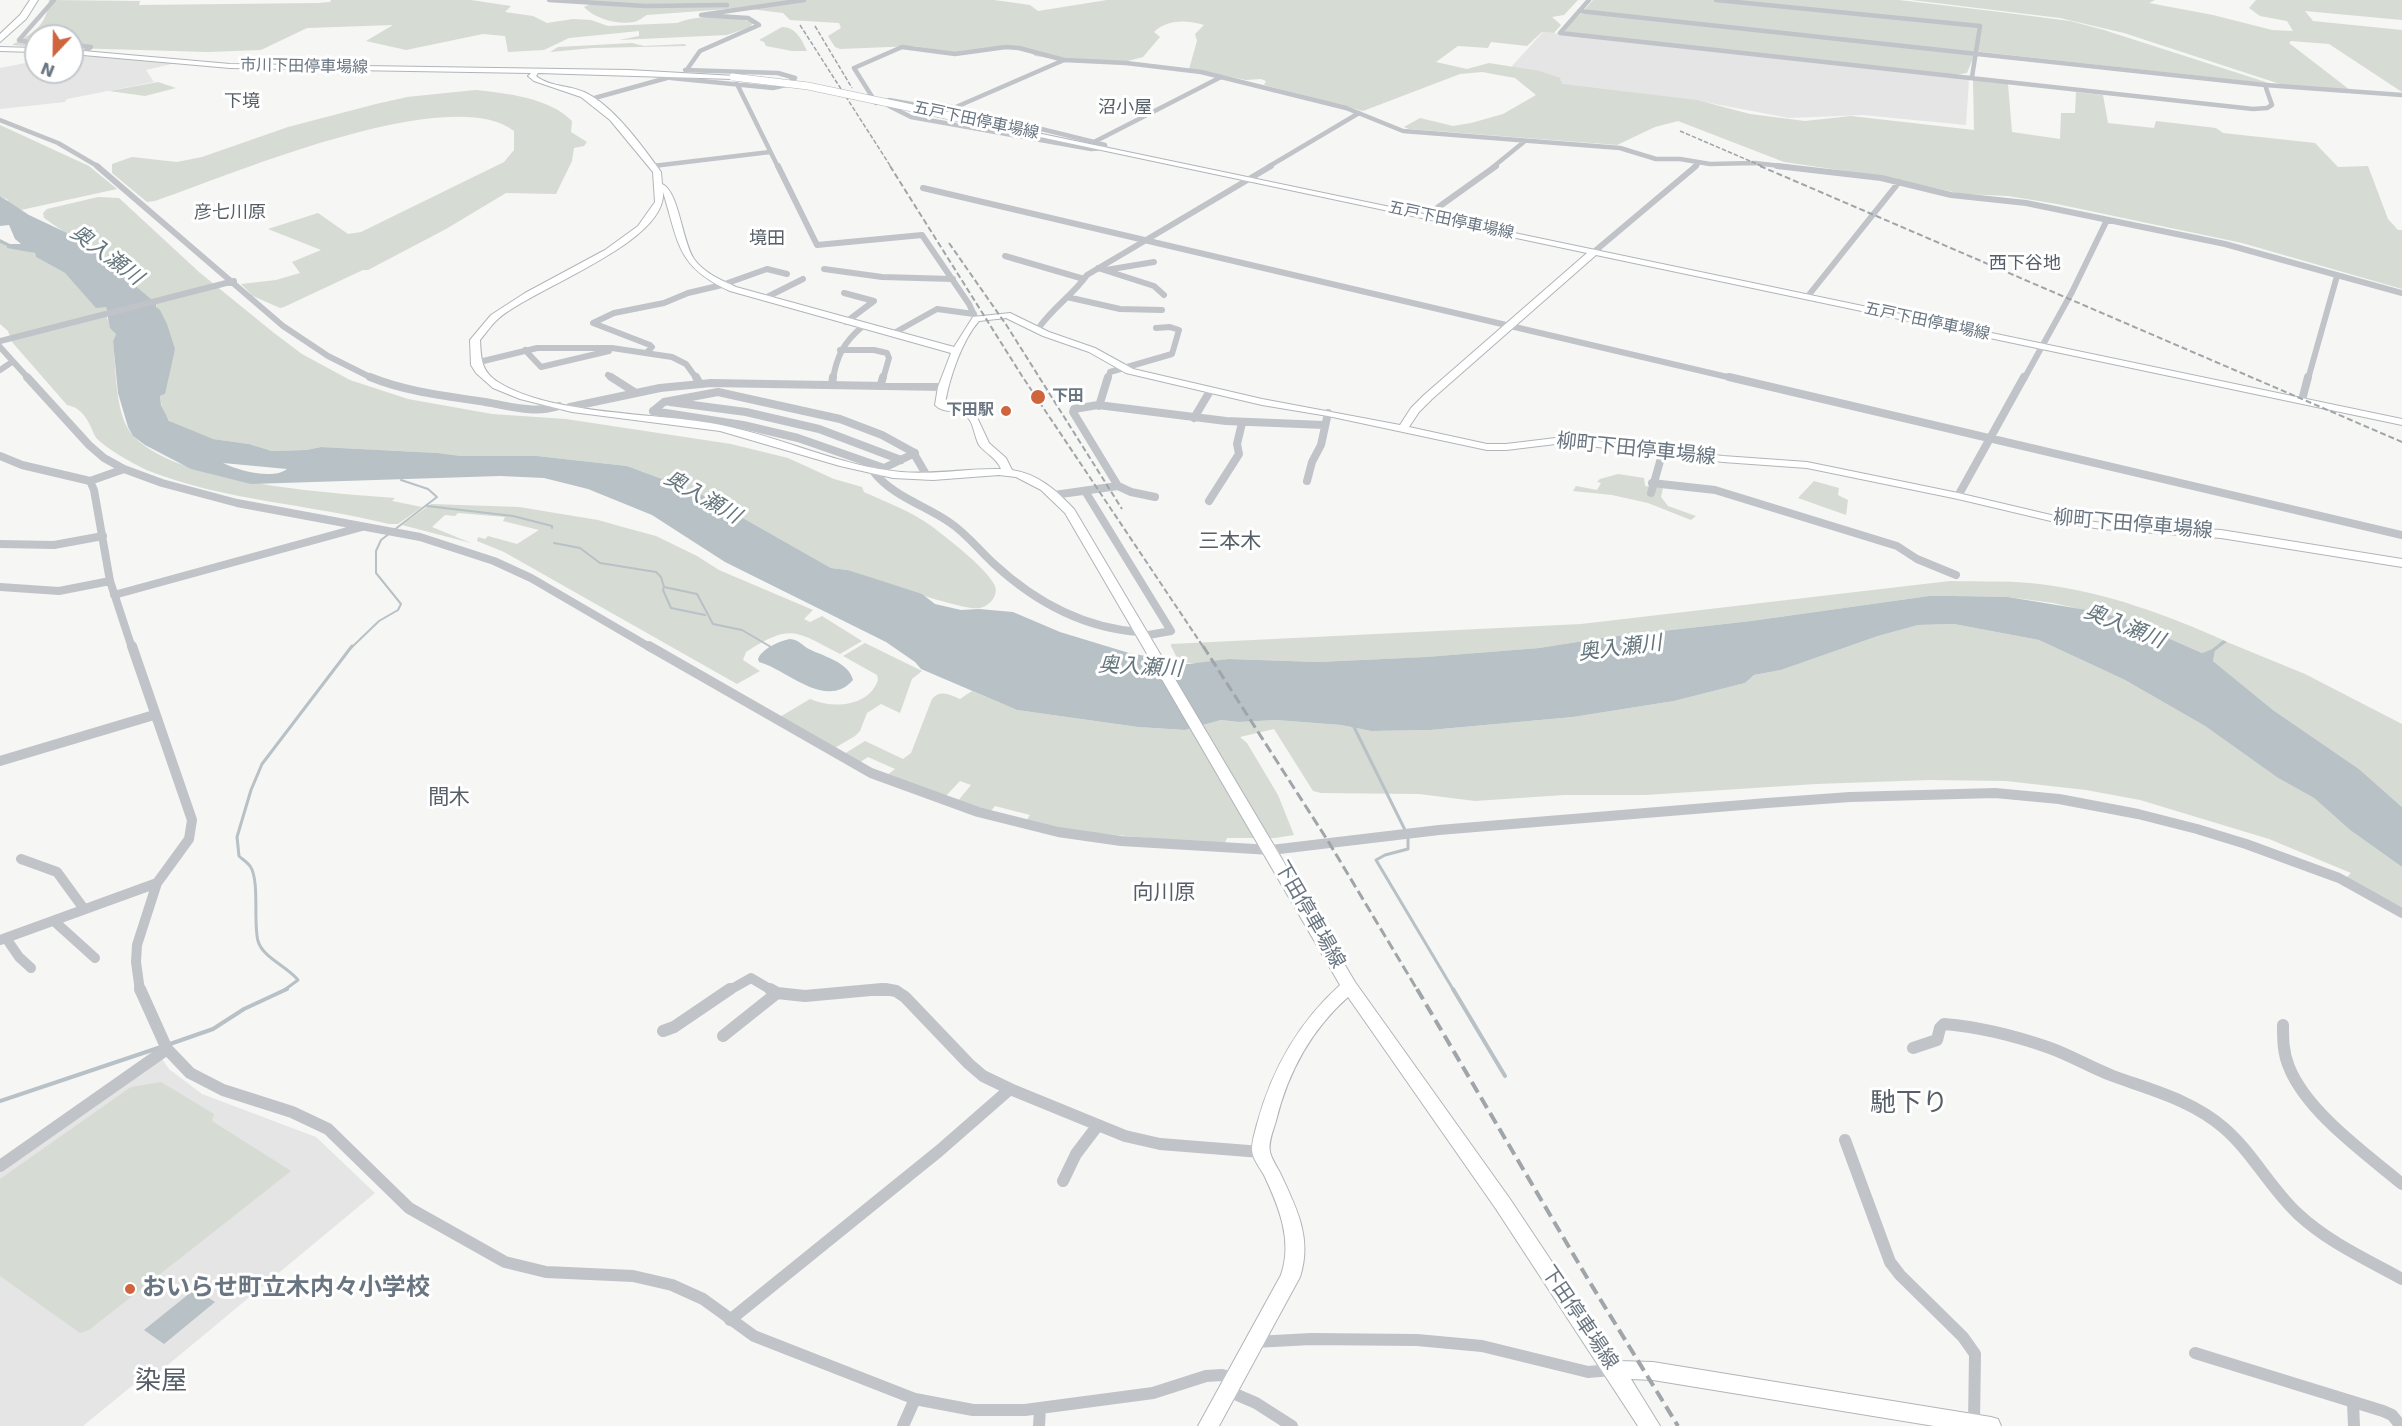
<!DOCTYPE html>
<html>
<head>
<meta charset="utf-8">
<style>
  body { margin:0 }
  #map { position:relative; width:2402px; height:1426px; overflow:hidden; background:#f6f6f4; font-family:"DejaVu Sans",sans-serif }
  canvas { display:block }
  .north { position:absolute; left:24px; top:24px; width:60px; height:60px; box-sizing:border-box; background:#fff; border:2px solid #c3c8cd; border-radius:50%; rotate:202deg; font-size:16px; font-weight:700; line-height:24px; text-align:center; color:#697581 }
  .north::after { content:''; display:block; margin:auto; width:21px; height:27px; background:#ce653d; clip-path:polygon(50% 0,100% 100%,50% 72%,0 100%) }
</style>
</head>
<body>
<div id="map">
<canvas width="2402" height="1426"></canvas>
<div class="north">N</div>
</div>
<script>
const ctx = document.querySelector('canvas').getContext('2d');
ctx.lineJoin = 'round';
function fillPath(path, color) { ctx.fillStyle = color; ctx.fill(path, 'evenodd'); }
function trace(path, color, width, dash) { ctx.strokeStyle = color; ctx.lineWidth = width; ctx.lineCap = dash ? 'butt' : 'round'; ctx.setLineDash(dash || []); ctx.stroke(path); }
function drawText(font, color, halo, rows, align = 'center') {
  ctx.font = font + ' "DejaVu Sans","Noto Sans JP",sans-serif'; ctx.lineWidth = 6; ctx.setLineDash([]); ctx.textBaseline = 'middle'; ctx.strokeStyle = halo; ctx.fillStyle = color; for (const [text, x, y, turn = 0] of rows) {
    ctx.save(); ctx.translate(x, y); ctx.rotate((+turn || 0) * Math.PI / 180); ctx.textAlign = isNaN(turn) ? turn : align; if (halo) ctx.strokeText(text, 0, 0); ctx.fillText(text, 0, 0); ctx.restore();
  }
}
const built = new Path2D(`
  M1543,32L1969,79L1966,125L1863,115L1789,118L1694,100L1575,91L1516,71L1512,66Z
  M72,54H73L176,63L146,70L154,82L67,99L65,102L0,109V68L36,61V72H72Z
  M160,1056L169,1069L202,1094L316,1137L375,1193L140,1388L133,1385L83,1426H0V1168Z`);
const green = new Path2D(`
  M49,0L140,1L139,5L318,3L330,2L331,0H471L511,6L505,12L533,16L547,23L573,19L591,20L608,26L677,23C697,15 733,14 753,23L750,27L727,35L619,40L639,36V31L569,38L544,50L508,52L505,36L483,34L406,50L366,41L393,25L307,28L261,50L208,52L72,48V36H36V47L12,45C33,33 47,26 49,0Z
  M582,0H994L1030,5L1038,11L1107,0H1578L1564,15L1552,17L1561,25L1554,33L1542,32L1527,46L1491,42L1488,48L1458,46L1436,62L1467,69L1489,63L1540,71L1560,78L1562,84L1697,100L1750,114L1805,121L1851,116L1974,130L1973,80L2008,84L2012,132L2060,139L2061,113H2075L2076,92L2103,95L2108,123L2154,128L2156,121L2216,128L2223,133L2315,143L2338,167L2368,166L2388,219L2398,230H2402V289L2242,243L2057,204L2008,196L1963,194L1879,176L1784,162L1678,121L1655,127L1617,145L1409,129L1404,127L1420,118L1453,126L1471,123L1503,114L1536,95L1515,78L1482,72L1460,74L1363,111L1264,85L1266,81L1261,79L1246,80L1189,69L1197,41L1195,34L1204,25C1187,20 1168,19 1154,32L1160,37L1143,57L1120,63L1065,60L1035,56L1027,49L1017,47L956,53L914,46L840,49L835,47L828,36L841,28L839,23L790,20L783,13L741,8L647,15C643,17 639,21 634,22C618,25 595,19 584,7L595,2Z
  M1593,0H1899L2000,12L2070,21L2104,30L2272,84L1973,51L1968,52L1974,56L1967,73L1955,75L1570,34L1563,31L1580,14H1587L1584,10Z
  M1911,0H2155L2149,3L2213,15L2272,30L2293,31L2287,21L2260,16L2249,8L2256,0H2402V20L2305,11L2313,21L2402,30V92L2329,44L2291,41L2289,43L2350,90L2283,85L2124,33L2060,18Z
  M782,27C796,27 802,40 807,51H792L766,46L764,42L759,40Z
  M632,43L644,46L685,44L686,46L593,48L550,52L558,47Z
  M158,82L176,88L145,96L109,91Z
  M475,90C506,93 550,98 572,121L571,132L587,142L584,146L574,148L572,161L556,194L506,193L446,229L368,270H363L284,307L280,308L253,296L241,284L276,280L300,273L292,262L321,250L268,229L318,213L348,234L361,232L504,162L514,150V131C450,81 227,176 155,201L147,202L112,173V164L132,157L177,162L202,157L288,127L376,104L407,97Z
  M0,125L89,166L117,189L21,210L6,202L8,200L0,196Z
  M98,197L119,198L199,272L274,333L302,354L350,380L408,399L492,414L566,419L731,444L788,458L834,479L862,487L864,492C886,502 910,511 930,525C947,538 984,566 994,584C1000,594 990,606 980,608C964,612 869,577 848,570L831,568L697,492L627,466L537,456H461L438,453L321,447L306,450L272,451L249,444L213,439L174,425C165,418 161,407 160,396L165,394L156,303L106,261L44,218L43,213L47,209Z
  M0,243L35,253L36,257L65,273L100,307H106L107,318L116,334L113,341C116,366 115,404 127,427C159,484 334,493 395,498L392,501L422,507L398,524H389C309,504 226,501 149,471C137,466 101,446 95,436C89,423 84,408 67,405L12,342L8,331L0,324Z
  M1618,474L1644,478L1645,486L1663,488L1661,497L1668,506L1696,516L1691,520L1648,503L1612,495L1573,491L1576,486L1597,490L1601,483L1597,482L1600,479Z
  M1814,481L1839,488L1838,495L1848,500L1846,515L1798,498Z
  M431,504L519,507L598,520L630,529L656,536L697,556L719,570L813,610L804,619L810,622L822,616L862,641L840,654C795,631 791,623 746,652L743,660L760,671L737,684L504,552L477,541L478,537L485,539L488,536L517,544L539,530L503,521L505,517L458,513L455,516L445,515L432,527L471,543L402,525Z
  M1950,581C1982,582 2015,580 2047,585C2107,593 2167,615 2223,640L2212,649L2202,653L2125,619L2053,603L2008,597L1929,596L1751,621L1609,637L1539,648L1427,657L1318,662L1229,659L1204,664L1179,662L1171,646V644L1581,624Z
  M1954,624L2039,640L2125,680L2205,726L2278,778L2314,798L2350,830L2402,867V907L2346,878L2351,873L2269,839L2140,800L2086,790L2006,781L1929,780L1816,784L1645,795H1564L1475,801L1419,794L1321,793L1313,791L1274,729L1240,737L1247,743L1278,795L1294,835L1275,838H1227L1224,845L1073,831L1026,821L1030,815L995,806L990,812L957,802L971,785L960,781L944,798L886,776L895,769L868,757L859,763L844,754L865,741L903,759L911,753L932,699C940,689 950,695 960,699L972,691L1017,710L1138,727L1185,730L1221,720L1239,722L1276,720L1341,725L1371,731L1430,730L1573,717L1674,701L1745,683L1754,675L1781,670L1878,636L1918,625Z
  M2227,642L2305,674L2402,724V807L2359,769L2273,710L2213,661L2215,651Z
  M865,643L922,671L912,679L900,713L881,704L867,713L860,731L855,736L833,749L778,718L810,699C832,709 869,707 878,680L877,675L843,656Z
  M161,1082L214,1114L212,1121L291,1171L89,1330L80,1333L0,1276V1179L131,1087Z`);
const water = new Path2D(`
  M0,196L29,215L65,232L106,261L156,303V307L160,310L167,324L175,349L165,394L160,396L161,405L169,421L213,439L249,444L272,451L306,450L321,447L438,453L461,456H537L627,466L697,492L831,568L848,570L922,594L935,604L961,610L979,609L1013,612L1060,632L1129,653L1188,664L1229,659L1318,662L1426,657L1539,648L1609,637L1751,621L1929,596H1953L2008,597L2093,611L2125,619L2202,653L2212,649L2223,640L2227,642L2215,651L2213,661L2273,710L2359,769L2402,807V867L2350,830L2314,798L2278,778L2205,726L2125,680L2039,640L1954,624L1918,625L1878,636L1781,670L1754,675L1745,683L1674,701L1573,717L1430,730L1371,731L1341,725L1276,720L1239,722L1221,720L1185,730L1138,727L1017,710L921,669L915,662L886,642L725,562L652,515L588,489L544,478L500,476L251,484L191,469L145,445L133,436L128,427L118,393L113,341L116,334L110,328L106,307L96,308L65,273L36,257L35,253L7,248V246L0,243V239L10,244H21L15,239L9,225L0,226ZM223,463L287,469C273,480 239,471 223,463Z
  M790,639C799,640 801,644 807,648C822,656 849,662 853,680C826,711 786,669 759,662L758,659C762,649 779,641 790,639Z
  M195,1289L215,1302L164,1344L144,1330Z`);
const streamFar2 = new Path2D(`
  M427,506L513,516L552,526V528
  M554,543L580,548L600,563L656,572L661,577L664,587L697,594L713,624L742,630L771,647
  M664,587L663,590L671,608L705,615
  M351,648L379,621L398,610L401,604L376,573V551L381,540L437,497L428,489L401,480`);
const streamFar1 = new Path2D(`
  M1353,725L1408,836V849L1385,855L1376,860L1454,991
  M283,991L298,980C287,966 263,958 258,941C253,923 260,880 250,866C247,862 242,859 239,856L237,837L251,790L262,764L352,646`);
const stream = new Path2D(`
  M1453,989L1505,1076
  M170,1044L213,1029L244,1009L287,989
  M0,1101L161,1047`);
const streetFar4 = new Path2D(`
  M549,0L645,6L727,5
  M1589,0L1560,33L2253,109L2267,108L2272,105L2265,85
  M1716,0L1980,26L1972,77
  M1579,11L2265,85L2402,95
  M36,44L19,40L54,0
  M72,45L91,47L83,53
  M688,68L700,51L759,25L748,18L701,15L804,0
  M671,78L773,88L786,85L795,78L778,73L685,70
  M737,84L778,167
  M591,99L674,76
  M889,100L912,104H940L1094,142L1105,145V148
  M876,103L854,68L902,47L955,54L1006,47L1019,48L1064,60L1126,63L1201,72L1346,108L1403,131L1620,148L1656,159H1680L1710,164L1755,163L1789,167
  M889,106L911,117L1091,149L1105,148
  M956,107L1064,60
  M0,120L58,143L99,167
  M1094,142L1221,77
  M653,166L770,152
  M1268,167L1359,113
  M1493,167L1525,141
  M1694,167L1699,163`);
const streetFar3 = new Path2D(`
  M97,166L283,326L328,356L374,379
  M653,166H657
  M778,166L817,245L922,235L969,304L976,319
  M1777,166L1881,178L1951,195L2026,203L2225,244L2402,293
  M923,188L1736,379
  M1426,216L1496,166
  M1595,251L1696,166
  M1005,256L1084,279
  M1098,268L1154,286L1164,295
  M824,269L882,277L953,279
  M1106,270L1154,262
  M844,293L874,301L846,322
  M1808,296L1899,182
  M1067,297L1120,309L1162,310
  M765,298L803,279
  M1038,329C1052,308 1073,295 1087,275L1271,166
  M894,333L937,309L974,314
  M0,341L234,281
  M0,347L29,379
  M525,350L541,367L609,351
  M840,350H874L887,353L889,358L883,379
  M647,352L652,347L650,345L593,323L614,313L664,303L688,293L722,285L767,269L787,274
  M475,363L537,348H612L672,357L686,364L697,379
  M0,370L12,362
  M608,375L614,379
  M833,379C837,355 844,342 863,326
  M1108,379L1110,372L1172,354L1179,330L1170,327L1156,328
  M2024,379L2072,292L2107,220
  M2308,379L2337,276`);
const streetFar2 = new Path2D(`
  M27,377L89,445L104,458L124,469L162,483L237,503L420,537L494,561L531,578L651,648
  M370,377C407,392 446,396 485,402C510,406 534,414 559,406
  M611,377L636,393
  M696,377L700,384
  M1729,377L2402,535
  M832,384L833,377
  M881,384L883,377
  M2302,400L2308,377
  M670,402L746,412L819,429L901,460
  M1099,406L1108,377
  M570,407L660,388L711,383L943,387
  M653,411L664,402L718,392L840,419L882,435L913,452L927,476
  M653,411L743,425L798,438L884,468L915,453
  M1194,418L1210,391
  M0,456L22,465L90,481L124,469
  M873,471C892,496 924,505 949,522C966,533 978,549 993,563C1035,602 1082,628 1140,632
  M90,481L94,490L110,581L132,648
  M1307,481L1312,462L1321,445L1328,413
  M1652,483L1715,490L1897,546L1917,559L1956,575
  M1085,491L1171,631L1143,636
  M1651,493L1663,451
  M1054,495L1118,486
  M1958,496L2024,377
  M1155,497L1131,492L1118,486L1073,412L1074,409L1098,405L1226,421L1324,425
  M1209,501L1239,454L1237,444L1242,423
  M0,544L54,545L103,536
  M0,587L59,591L110,581
  M114,595L362,527`);
const streetFar1 = new Path2D(`
  M132,646L192,820L189,839L157,883L137,945L136,962L140,991
  M649,646L871,773L978,812L1058,832L1121,841L1271,850L1439,830L1767,803L1850,797L1995,793L2059,799L2138,814L2197,829L2246,844L2339,878L2402,913
  M0,761L154,715
  M21,859L57,872L84,909
  M54,921L95,958
  M6,938L19,957L31,968
  M0,940L157,883
  M728,991L751,978L773,991
  M865,991H894`);
const street = new Path2D(`
  M140,989L167,1049L190,1073L223,1090L292,1112L328,1129L409,1208L505,1262L546,1272L633,1276L672,1285L703,1299L754,1336L915,1399L973,1410H1025L1153,1393L1206,1376L1222,1375L1234,1378
  M770,989L777,993
  M885,989L896,991L905,997L969,1064L983,1076L1010,1089L1125,1136L1160,1144L1261,1152
  M2283,1025C2283,1039 2283,1053 2289,1067C2307,1112 2365,1153 2402,1184
  M663,1031L674,1027L730,989
  M723,1036L777,993L805,996L882,989
  M1913,1048L1937,1040L1940,1028L1944,1024C1980,1027 2016,1036 2050,1048C2072,1056 2092,1068 2113,1076C2151,1090 2192,1100 2224,1128C2253,1153 2270,1188 2298,1214C2328,1242 2366,1259 2402,1279
  M1845,1140L1890,1262L1900,1275L1963,1337L1975,1354L1974,1423
  M0,1166L167,1049
  M1063,1181L1076,1154L1098,1125
  M730,1320L939,1151L1010,1089
  M1255,1342L1311,1339L1417,1340L1482,1346L1588,1372L1612,1370
  M2195,1353L2383,1411L2392,1415L2401,1426
  M1228,1391L1256,1403L1292,1426
  M2353,1403L2354,1426
  M903,1426L915,1399
  M1039,1426L1040,1408`);
const secondary = new Path2D(`
  M0,47L36,48V52L0,51Z
  M72,50L230,64L629,70L735,76V78L733,79L538,73L536,76C550,87 568,85 584,92C613,105 643,147 661,172L662,184C679,191 682,242 694,259C704,273 721,280 736,287L954,347L973,317L1010,313L1049,332L1095,348L1133,369L1262,399L1400,425L1411,408L1424,395L1587,253L1002,129L998,127L999,125L2402,419V425L1596,255L1432,399L1419,412L1409,427L1487,444H1506L1564,437L1723,456L1807,462L1958,493L2055,516L2102,523L2221,530L2402,559V567L2221,538L2102,529L2055,522L1958,499L1807,468L1723,462L1564,443L1506,450H1487L1328,416L1262,405L1126,373L1089,352L1043,336L1006,318L979,321C962,340 949,379 945,404L968,409L975,413L989,443L1006,458L1012,470C1038,474 1056,490 1074,509L1355,982L1510,1199L1618,1361L1653,1362L1991,1417L1998,1419L2001,1426H1934L1653,1380L1631,1379L1660,1426H1638L1496,1209L1348,997C1311,1030 1288,1072 1276,1121C1273,1131 1268,1142 1270,1152C1272,1161 1279,1169 1282,1177C1298,1211 1312,1240 1300,1277L1219,1426H1198L1281,1275C1293,1241 1279,1207 1264,1175C1260,1168 1255,1162 1253,1155C1250,1145 1255,1133 1257,1124C1272,1069 1298,1023 1340,985L1065,513L1041,490L1016,477L999,475L933,480L893,478L840,466L720,431L572,412L520,399L493,388L476,373L471,365L470,340L491,315L525,293L605,250L638,226L655,202L653,172L610,120L581,97L534,81L528,76L531,73L230,68L72,54ZM663,192C679,243 676,266 730,291L951,353L938,387L935,405C944,414 955,409 965,415C974,421 974,436 979,445C986,454 997,458 1001,469C968,468 935,475 901,472C839,466 782,437 721,425C657,412 552,416 498,382C481,371 481,359 480,340C486,333 491,325 498,319C533,288 667,243 663,192Z`);
const highway = new Path2D(`
  M30,0H38L26,19L0,42V34L20,15Z`);
const railFar3 = new Path2D(`
  M800,25L891,167
  M815,26L852,88
  M1680,131L1764,167`);
const railFar2 = new Path2D(`
  M890,166L1022,376L1204,648
  M1760,166L2402,442
  M949,243L1007,326L1122,509`);
const railFar1 = new Path2D(`
  M1203,646L1328,841L1418,991`);
const rail = new Path2D(`
  M1417,989L1589,1281L1678,1426`);
const secondaryBridge = new Path2D(`
  M733,77L808,86L1002,127`);
const markers = [
  [1038,397,8,"#ce653d"],
  [1006,411,6,"#ce653d"],
  [130,1289,6,"#ce653d"]
];
const farStreetnames = [
  ["市川下田停車場線",304,67,1],
  ["五戸下田停車場線",976,121,12],
  ["五戸下田停車場線",1451,221,12],
  ["五戸下田停車場線",1927,322,12]
];
const farPoinames = [
  ["下田",1052,397],
  ["下田駅",994,411,"right"]
];
const farNeighbourhoodnames = [
  ["下境",242,102],
  ["沼小屋",1125,108],
  ["彦七川原",230,213],
  ["境田",767,239],
  ["西下谷地",2025,264]
];
const streetNames = [
  ["柳町下田停車場線",1636,450,6],
  ["柳町下田停車場線",2133,525,5],
  ["下田停車場線",1309,915,60],
  ["下田停車場線",1579,1318,56]
];
const waterNames = [
  ["奥入瀬川",106,256,37],
  ["奥入瀬川",702,498,30],
  ["奥入瀬川",2124,627,22],
  ["奥入瀬川",1620,649,-7],
  ["奥入瀬川",1140,668,3]
];
const neighbourhoodNames = [
  ["三本木",1230,543],
  ["間木",449,799],
  ["向川原",1164,894]
];
const nearPoinames = [
  ["おいらせ町立木内々小学校",142,1289]
];
const nearNeighbourhoodnames = [
  ["馳下り",1909,1104],
  ["染屋",161,1382]
];
fillPath(built, '#e4e5e4');
fillPath(green, '#d6dbd4');
fillPath(water, '#b8c1c6');
trace(streamFar2, '#b8c1c6', 2);
trace(streamFar1, '#b8c1c6', 3);
trace(stream, '#b8c1c6', 4);
trace(secondary, '#b1b5b9', 2);
trace(highway, '#b3b6b9', 2);
trace(streetFar4, '#c0c3c7', 4.5);
trace(streetFar3, '#c0c3c7', 6);
trace(streetFar2, '#c0c3c7', 8);
trace(streetFar1, '#c0c3c7', 10);
trace(street, '#c0c3c7', 12);
fillPath(secondary, '#fff');
fillPath(highway, '#fff');
trace(railFar3, '#a0a5aa', 1.5, [4.5, 2]);
trace(railFar2, '#a0a5aa', 2, [6, 3]);
trace(railFar1, '#a0a5aa', 3, [10, 4.5]);
trace(rail, '#a0a5aa', 4, [12, 6]);
trace(secondaryBridge, '#b1b5b9', 8, []);
trace(secondaryBridge, '#fff', 7);
for (const [x, y, r, color] of markers) { const dot = new Path2D(); dot.arc(x, y, r, 0, 2 * Math.PI); ctx.fillStyle = color; ctx.fill(dot); trace(dot, '#fff', 2); }
drawText('16px', '#697581', '#fff', farStreetnames);
drawText('bold 16px', '#697581', '#fff', farPoinames, 'left');
drawText('18px', '#565f67', '#fff', farNeighbourhoodnames);
drawText('20px', '#697581', '#fff', streetNames);
drawText('italic 21px', '#65767d', '#fff', waterNames);
drawText('21px', '#565f67', '#fff', neighbourhoodNames);
drawText('bold 24px', '#697581', '#fff', nearPoinames, 'left');
drawText('26px', '#565f67', '#fff', nearNeighbourhoodnames);
</script>
</body>
</html>
